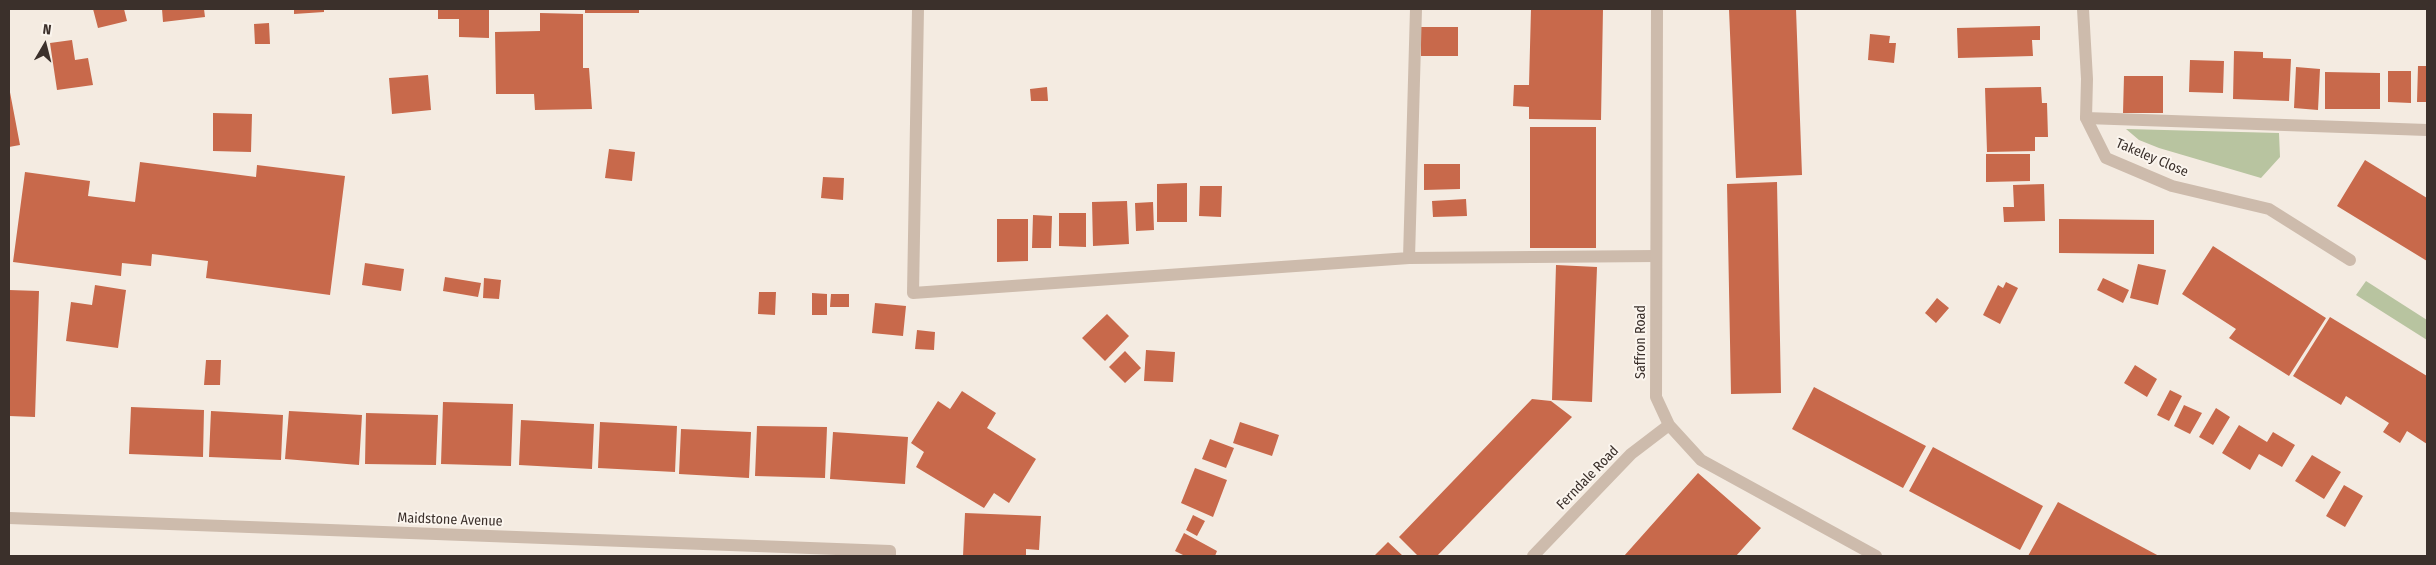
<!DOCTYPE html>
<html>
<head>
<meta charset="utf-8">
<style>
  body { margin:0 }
  #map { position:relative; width:2436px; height:565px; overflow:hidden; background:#f4ebe1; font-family:"Fira Sans Condensed",sans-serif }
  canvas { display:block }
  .frame { position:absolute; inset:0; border:10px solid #3b302b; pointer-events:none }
  .north { position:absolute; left:20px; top:20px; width:50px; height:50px; -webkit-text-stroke:4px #fbf5ee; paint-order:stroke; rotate:8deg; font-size:14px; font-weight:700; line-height:20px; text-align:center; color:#3b302b }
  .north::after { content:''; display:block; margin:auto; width:18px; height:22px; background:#3b302b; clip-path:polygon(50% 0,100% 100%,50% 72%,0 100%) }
</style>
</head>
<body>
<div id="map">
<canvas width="2436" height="565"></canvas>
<div class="frame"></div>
<div class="north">N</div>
</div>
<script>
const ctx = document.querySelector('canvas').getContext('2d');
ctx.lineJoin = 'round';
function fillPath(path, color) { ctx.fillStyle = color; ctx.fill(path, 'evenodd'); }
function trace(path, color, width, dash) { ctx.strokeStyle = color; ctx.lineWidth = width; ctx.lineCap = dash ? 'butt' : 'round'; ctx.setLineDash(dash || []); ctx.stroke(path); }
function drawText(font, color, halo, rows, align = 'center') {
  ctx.font = font + ' "Fira Sans Condensed",sans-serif'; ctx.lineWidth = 4; ctx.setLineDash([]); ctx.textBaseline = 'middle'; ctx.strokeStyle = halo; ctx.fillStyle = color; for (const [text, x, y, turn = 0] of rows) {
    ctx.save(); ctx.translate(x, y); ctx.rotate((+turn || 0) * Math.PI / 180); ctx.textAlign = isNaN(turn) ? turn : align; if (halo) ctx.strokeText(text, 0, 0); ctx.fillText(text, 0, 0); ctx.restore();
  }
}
const green = new Path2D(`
  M2126,129L2279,133L2280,157L2261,178L2159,148L2139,140Z
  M2366,281L2427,320V340L2356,295Z`);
const building = new Path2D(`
  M93,9H124L127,21L98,28Z
  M162,9H204L205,17L163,22Z
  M294,9H324V12L294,14Z
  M438,9H489V38L459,37V19H438Z
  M585,9H639V13H585Z
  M1531,9H1603L1601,120L1529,119V107L1513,106L1514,85H1529Z
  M1729,9H1796L1802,175L1736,178Z
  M540,13L583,14V68H589L592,109L535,110L534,94H496L495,32L540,31Z
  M269,23L270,44H255L254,24Z
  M2040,26V40H2032L2033,56L1958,58L1957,28Z
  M1421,27H1458V56H1421Z
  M1870,34L1890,36L1889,43H1896L1894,63L1868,60Z
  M72,40L75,60L88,58L93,85L57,90L50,43Z
  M2234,51L2263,52V58L2291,59L2289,101L2233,99Z
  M2190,60L2224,61L2223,93L2189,92Z
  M2418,66H2427V102H2417Z
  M2296,67L2320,69L2318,110L2294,108Z
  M2388,71H2411V103L2388,102Z
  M2325,72L2380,73V109H2325Z
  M428,75L431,110L392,114L389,78Z
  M2124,76H2163V113H2123Z
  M9,87L20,145L9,147Z
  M1047,87L1048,101H1031L1030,89Z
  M2041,87L2042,103H2047L2048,137H2035V151L1987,152L1985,88Z
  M213,113L252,114L251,152L213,151Z
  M1530,127H1596V248H1530Z
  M609,149L635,152L632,181L605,178Z
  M1986,154H2030V181L1986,182Z
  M2365,160L2427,198V261L2337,206Z
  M140,162L256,177L257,165L345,176L330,295L206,278L208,261L152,254L151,266L122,263L121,276L13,262L25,172L90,181L88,196L135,202Z
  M1424,164H1460V189L1424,190Z
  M823,177L844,178L843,200L821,198Z
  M1777,182L1781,393L1731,394L1727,184Z
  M1187,183V222H1157V184Z
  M2044,184L2045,221L2004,222L2003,207H2014L2013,185Z
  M1200,186H1222L1221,217L1199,216Z
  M1466,199L1467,216L1433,217L1432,201Z
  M1127,201L1129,244L1093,246L1092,202Z
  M1153,202L1154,230L1136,231L1135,203Z
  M1059,213H1086V247L1059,246Z
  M1033,215L1052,216L1051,248H1032Z
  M997,219H1028V261L997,262Z
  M2059,219L2154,220V254L2059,253Z
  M2213,246L2326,318L2289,376L2229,338L2236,329L2182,294Z
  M365,263L404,269L401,291L362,285Z
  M2138,264L2166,270L2158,305L2130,298Z
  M1556,265L1597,267L1592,402L1552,400Z
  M445,277L481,283L478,297L443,291Z
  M484,278L501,280L499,299L483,298Z
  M2103,278L2129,290L2123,303L2097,290Z
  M2006,282L2018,288L2000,324L1983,315L1998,285L2003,288Z
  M95,285L126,290L118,348L66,341L71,302L92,305Z
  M9,290L39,291L35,417L9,416Z
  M759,292H776L775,315L758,314Z
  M812,293L827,294V315H812Z
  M831,294H849V307H830Z
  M1937,298L1949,308L1936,323L1925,313Z
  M875,303L906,306L903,336L872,333Z
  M1107,314L1129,336L1105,361L1082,338Z
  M2330,317L2427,376V444L2407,431L2400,443L2383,432L2389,423L2346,396L2341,405L2293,376Z
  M917,330L935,332L934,350L915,349Z
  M1146,350L1175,352L1173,382L1144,381Z
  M1125,351L1141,368L1125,383L1109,367Z
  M206,360H221L220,385H204Z
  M2135,365L2157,379L2147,397L2124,383Z
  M1814,387L1926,446L1903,488L1792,429Z
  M2170,390L2182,396L2169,421L2157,415Z
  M962,391L996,413L987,428L1036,459L1009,503L994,493L984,508L916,467L924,452L911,443L938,401L950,409Z
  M1532,399L1551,401L1572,417L1437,556H1418L1399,537Z
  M443,402L513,404L511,466L441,464Z
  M2184,405L2202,413L2190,434L2174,426Z
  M131,407L204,410L203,457L129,454Z
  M2216,408L2230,417L2213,445L2199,437Z
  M211,411L283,415L281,460L209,457Z
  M289,411L362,415L359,465L285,459Z
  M366,413L438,415L436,465L365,464Z
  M521,420L594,424L592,469L519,465Z
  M600,422L677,426L675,472L598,468Z
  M1240,422L1279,435L1272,456L1233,443Z
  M2239,425L2267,442L2273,432L2295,445L2282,467L2259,454L2250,470L2222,453Z
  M757,426L827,427L825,478L755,476Z
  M681,429L751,432L749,478L679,474Z
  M833,432L908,437L905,484L830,479Z
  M1210,439L1234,448L1226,468L1202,459Z
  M1933,447L2043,506L2020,550L1909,491Z
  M2312,455L2341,472L2324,499L2295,481Z
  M1195,468L1227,480L1213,517L1181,503Z
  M1698,473L1761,528L1736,556H1624Z
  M2344,485L2363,496L2345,527L2326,516Z
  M2058,502L2159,556H2028Z
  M965,513L1041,516L1039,550L1026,549V556H963Z
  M1193,515L1205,521L1197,536L1186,530Z
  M1184,533L1217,551L1215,556H1185L1175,551Z
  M1388,542L1403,556H1374Z`);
const service = new Path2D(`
  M918,9L913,293L1409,258L1656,256
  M2086,118L2427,130
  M1409,258L1416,9`);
const minor = new Path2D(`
  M1657,9L1656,397L1669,425L1701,460L1876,556
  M2083,9L2087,79L2086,118L2106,158L2172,186L2269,209L2350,260
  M9,518L890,551V556
  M1533,556L1631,454L1669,425`);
const streetNames = [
  ["Takeley Close",2152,158,23],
  ["Saffron Road",1641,342,-90],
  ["Ferndale Road",1588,478,-46],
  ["Maidstone Avenue",450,520,2]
];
fillPath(green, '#b8c4a0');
fillPath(building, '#c8694b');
trace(service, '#cdbbac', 12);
trace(minor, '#cdbbac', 12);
drawText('14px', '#3b302b', '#fbf5ee', streetNames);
</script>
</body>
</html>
